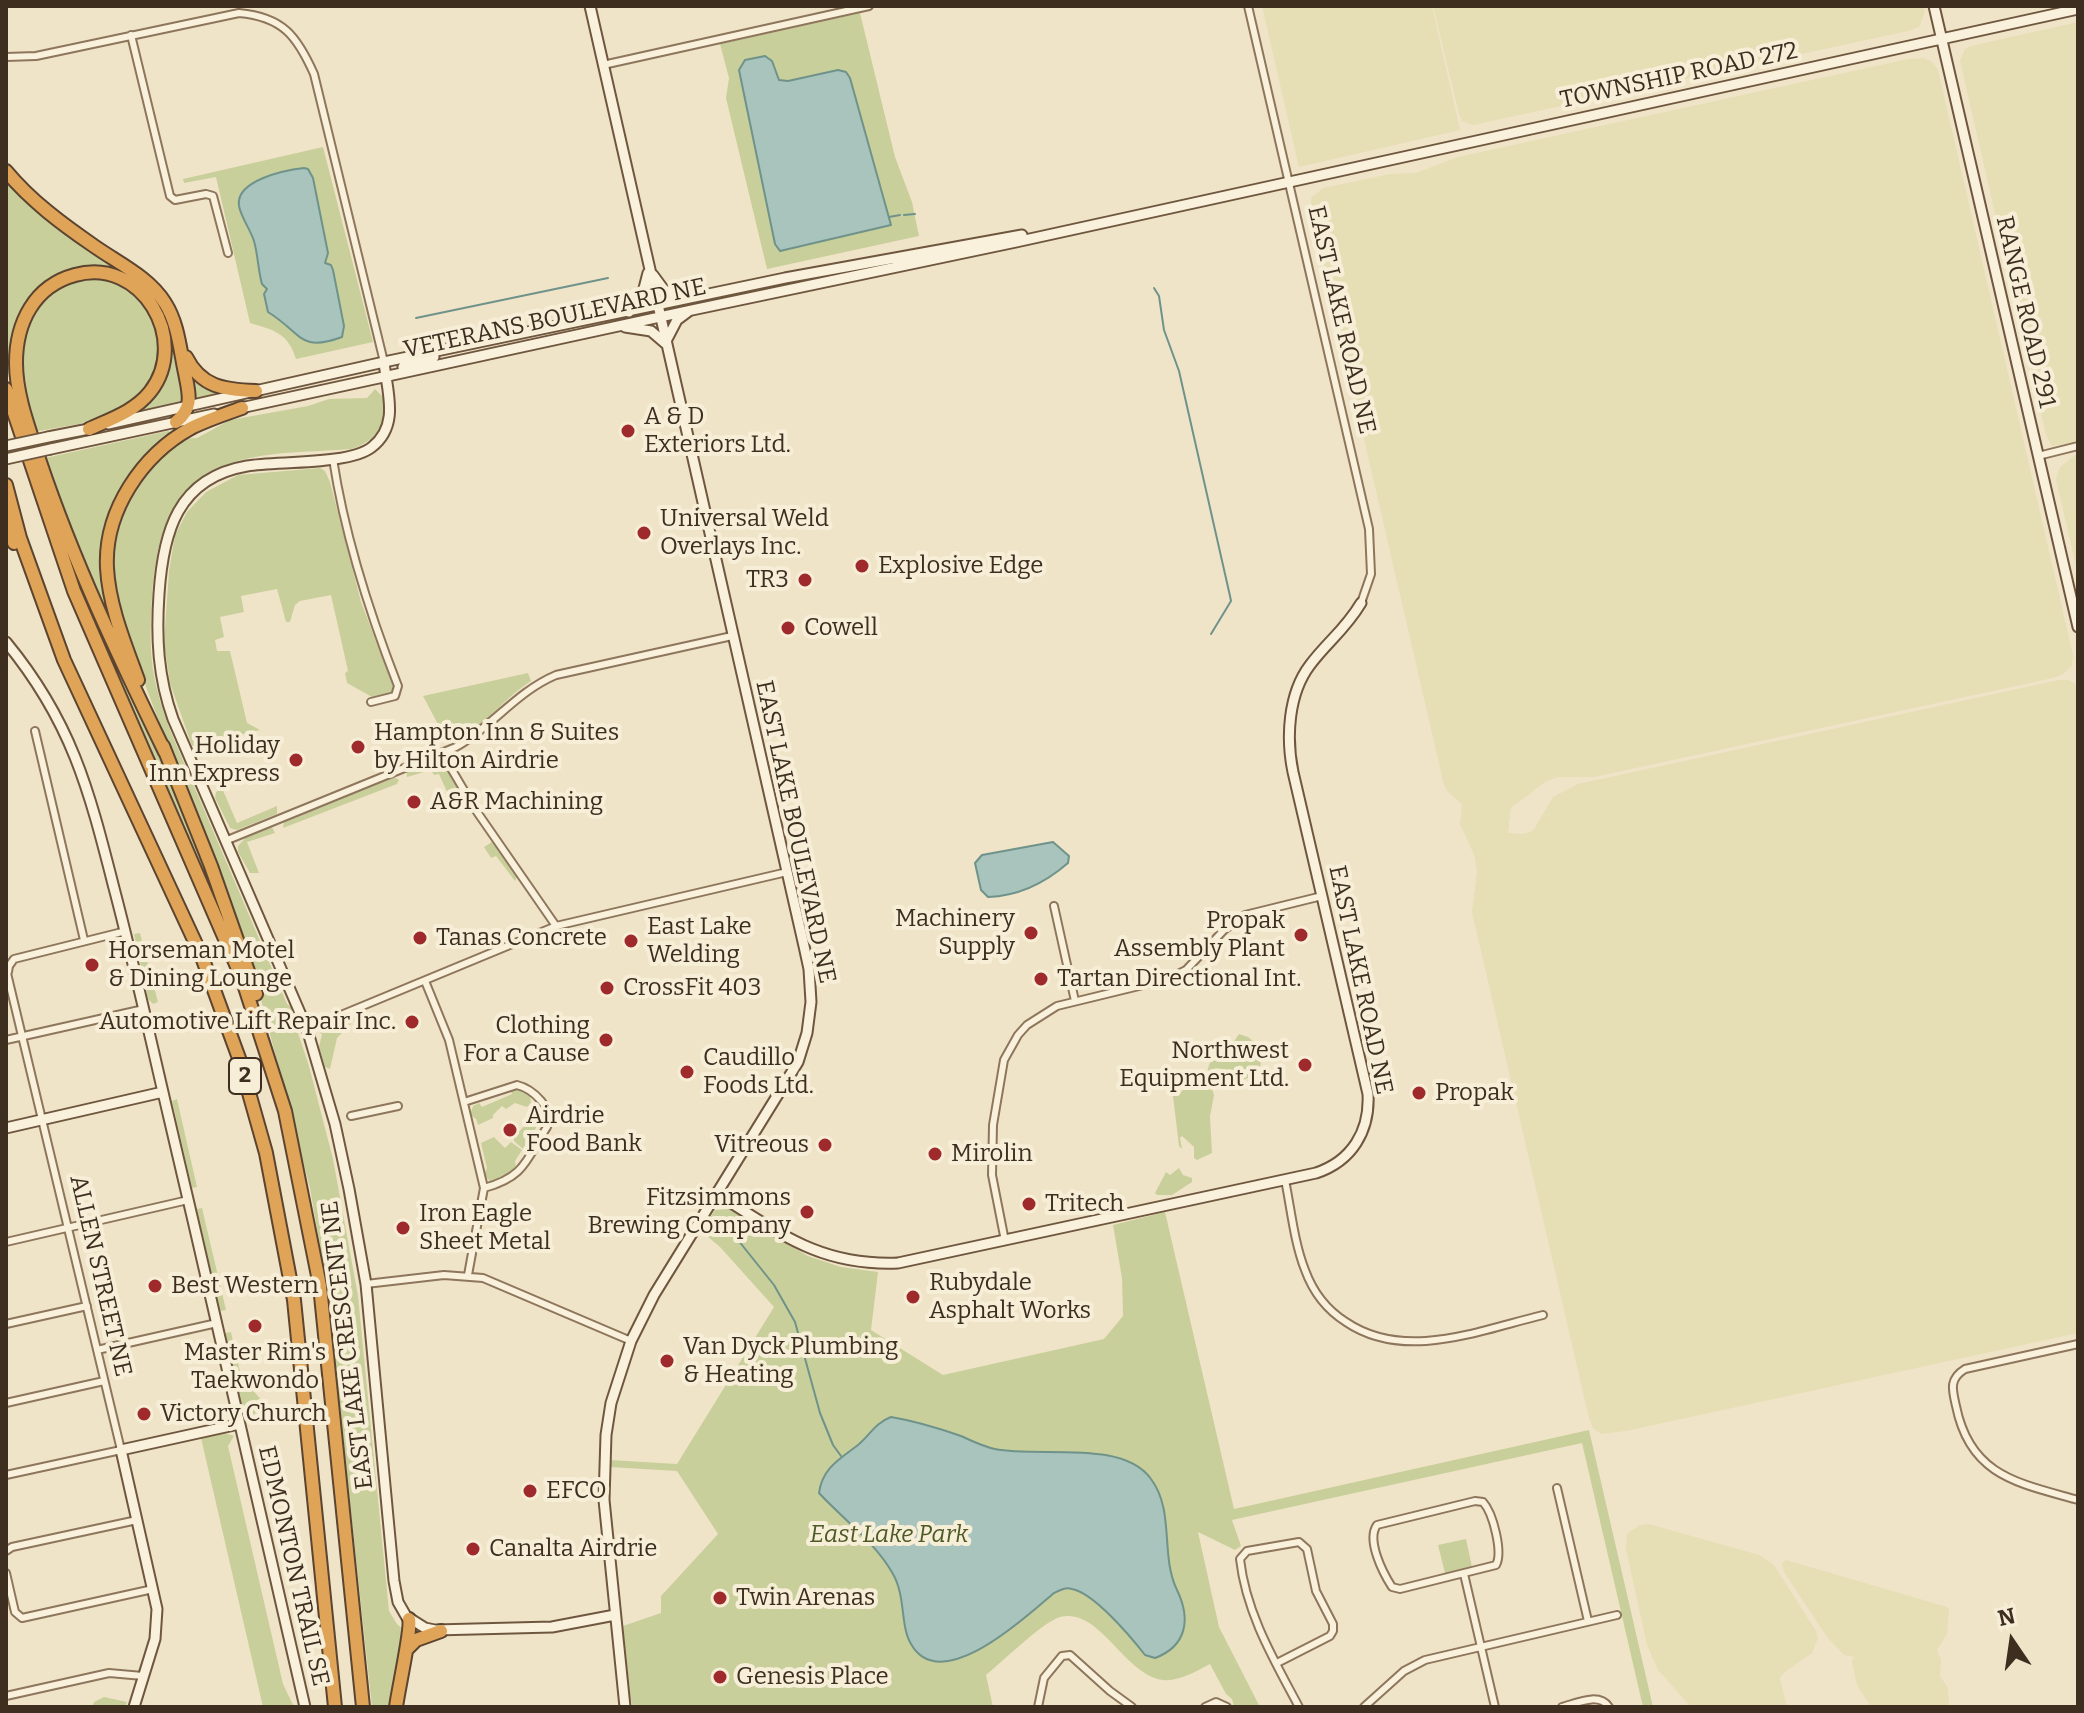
<!DOCTYPE html>
<html>
<head>
<meta charset="utf-8">
<style>
  body { margin:0 }
  #map { position:relative; width:2084px; height:1713px; overflow:hidden; background:#f0e4c8; font-family:Bitter,serif }
  canvas { display:block }
  .frame { position:absolute; inset:0; border:8px solid #3d2e20; pointer-events:none }
  .north { position:absolute; left:1972px; top:1601px; width:80px; height:80px; -webkit-text-stroke:6px #f7eed8; paint-order:stroke; rotate:347deg; font-size:22px; font-weight:700; line-height:32px; text-align:center; color:#3d2e20 }
  .north::after { content:''; display:block; margin:auto; width:28px; height:36px; background:#3d2e20; clip-path:polygon(50% 0,100% 100%,50% 72%,0 100%) }
</style>
</head>
<body>
<div id="map">
<canvas width="2084" height="1713"></canvas>
<div class="frame"></div>
<div class="north">N</div>
</div>
<script>
const ctx = document.querySelector('canvas').getContext('2d');
ctx.lineJoin = 'round';
function fillPath(path, color) { ctx.fillStyle = color; ctx.fill(path, 'evenodd'); }
function trace(path, color, width, dash) { ctx.strokeStyle = color; ctx.lineWidth = width; ctx.lineCap = dash ? 'butt' : 'round'; ctx.setLineDash(dash || []); ctx.stroke(path); }
function drawText(font, color, halo, rows, align = 'center') {
  ctx.font = font + ' Bitter,serif'; ctx.lineWidth = 8; ctx.setLineDash([]); ctx.textBaseline = 'middle'; ctx.strokeStyle = halo; ctx.fillStyle = color; for (const [text, x, y, turn = 0] of rows) {
    ctx.save(); ctx.translate(x, y); ctx.rotate((+turn || 0) * Math.PI / 180); ctx.textAlign = isNaN(turn) ? turn : align; if (halo) ctx.strokeText(text, 0, 0); ctx.fillText(text, 0, 0); ctx.restore();
  }
}
const farmland = new Path2D(`
  M1262,6H1432L1460,130L1299,167Z
  M1433,6H1923L1925,12L1919,27L1908,31L1473,125L1462,121L1459,114Z
  M2078,22V442L2052,446L2046,435L1960,61L1965,49L1971,46Z
  M1924,58L1931,61L1938,70L2073,655L2072,666L2062,675L2053,678L1594,777H1557L1545,782L1511,808L1508,833L1522,834L1533,831L1553,797L1578,784L2059,680H2069L2078,686V1333L1626,1431L1601,1434L1593,1428L1589,1418L1472,912L1477,872L1475,857L1460,824L1462,804L1448,792L1444,785L1312,214L1311,198L1323,188L1390,174L1416,173L1458,157L1908,59Z
  M2078,453V574L2056,480L2060,467Z
  M1649,1524L1759,1555L1774,1565L1816,1631L1818,1638L1812,1653L1785,1672L1780,1678L1787,1707H1691L1658,1670L1647,1645L1626,1549L1627,1534L1640,1525Z
  M1786,1560L1947,1607L1949,1610L1947,1634L1937,1650L1941,1660L1940,1676L1948,1688L1949,1707H1871L1857,1685L1852,1662L1854,1657L1844,1655L1827,1637L1784,1572L1782,1563Z`);
const green = new Path2D(`
  M860,13L895,157L912,202L919,236L767,269L726,98L729,78L720,44Z
  M323,147L373,342L296,359C288,333 274,330 250,323L216,177L184,183L183,179Z
  M6,177L145,285L164,310L170,324L184,387L183,402L181,404L131,415L162,381V313L152,297L140,285L73,270L57,275L40,287L19,315L12,343L14,388L6,363Z
  M105,276L125,285L144,299L162,338L155,377L142,395L120,410L79,424L33,432L20,379L19,353L35,304L66,281Z
  M186,367L209,388L223,394L193,401Z
  M375,389L383,397C388,422 376,442 351,449C317,452 268,451 235,462C168,484 157,535 152,597C150,628 149,659 157,689C160,703 165,716 170,730L287,1004L294,1009L299,1022L295,1024L309,1066L333,1159L358,1296L389,1611L397,1624L406,1632L392,1707H372L326,1282L310,1188L260,996L135,657L117,605L112,572L114,541L120,515L132,490L151,465L179,439L197,438L230,420L308,406L329,399L367,398Z
  M168,431L175,434L150,454L106,537L119,643L70,533L45,458Z
  M320,468L325,471L330,482L361,602L393,686L392,693L372,697L347,683L345,673L348,671L331,595L300,601L295,605L290,622H286L277,589L241,596L244,612L220,617L224,637L215,640L217,651H230L247,723L260,730L192,746L170,683L164,642L169,571L175,535L187,512L206,492L238,475Z
  M92,608L186,815L220,904L223,919L89,609Z
  M528,673L531,681C501,700 482,731 449,745L423,696Z
  M429,763C447,761 452,779 460,793L445,799L444,797L448,794L439,774L434,775L431,770L407,777V772Z
  M394,777L399,780L397,784L283,828L284,822Z
  M222,788L237,823L277,806V814L237,830L230,828L215,798L216,792Z
  M272,827L275,833L247,842L259,873H250L238,852V846L247,836Z
  M492,842L517,877L515,881L496,856L491,858L484,847Z
  M140,933L158,1002L153,1004L148,999L134,934Z
  M349,1015L356,1019L337,1038L330,1069L325,1067L319,1047L322,1034L320,1033L324,1027Z
  M1239,1034L1248,1037L1261,1048V1054L1256,1057L1261,1063L1258,1073C1249,1077 1239,1085 1230,1078L1228,1070L1216,1068L1208,1073C1207,1058 1219,1059 1228,1050C1233,1046 1235,1039 1239,1034Z
  M1197,1086L1204,1087L1211,1085L1214,1095L1210,1116L1212,1153L1197,1160L1194,1158V1147L1182,1136L1180,1138L1182,1149L1179,1146L1173,1096L1178,1095L1186,1087Z
  M515,1088L523,1089L530,1096L531,1103L527,1107L515,1103L506,1109L502,1106L493,1115V1118L478,1125L476,1119L470,1115L473,1106L479,1103L482,1107L512,1094L511,1091Z
  M177,1099L197,1187L192,1188L172,1101Z
  M545,1110L547,1113L546,1122L539,1123L523,1149L514,1141V1137L538,1111Z
  M494,1137L505,1148L511,1142L522,1150L515,1161L516,1169L505,1179L490,1181L484,1175L487,1168L481,1143Z
  M1179,1168L1183,1175L1192,1178V1182L1172,1195H1157L1155,1193L1166,1172L1170,1175Z
  M202,1208L226,1310L220,1311L197,1209Z
  M729,1209L808,1256L841,1267L878,1272L871,1330L943,1375L1104,1339L1123,1316L1122,1278L1113,1225L1165,1212L1234,1509L1589,1430L1653,1707H1643L1582,1443L1232,1520L1241,1546L1235,1550L1198,1532L1219,1627L1260,1707H1234L1232,1699L1226,1694L1210,1664C1197,1671 1178,1682 1163,1680C1124,1675 1100,1607 1060,1617C1043,1622 1002,1662 986,1675L993,1707H633L630,1696L623,1626L661,1613V1596L718,1534L677,1471L609,1467L610,1460L677,1464L774,1307L720,1247L701,1231L715,1210Z
  M231,1332L241,1376L262,1401L260,1410L253,1415L243,1410L225,1333Z
  M225,1433L234,1436L228,1446L283,1684L293,1705L291,1707H263L201,1438Z
  M1466,1539L1472,1567L1445,1573L1438,1545Z
  M104,1697L127,1702L125,1707H92L94,1702Z`);
const water = new Path2D(`
  M765,56L772,61L779,80L788,81L838,70L846,72L850,78L891,225L780,251L775,244L739,70L745,60Z
  M304,168L308,169L313,178L328,253L325,263L331,265L333,270L344,326L342,337C299,353 302,333 268,312L264,294L267,289L262,284C258,270 258,255 254,241C250,229 241,217 239,206C235,180 286,170 304,168Z
  M1053,842L1069,856L1068,863C1045,883 1019,896 988,897L981,890L975,863L982,855Z
  M891,1417C915,1421 938,1428 961,1436C972,1441 984,1447 995,1449C1039,1458 1123,1439 1151,1479C1175,1511 1160,1555 1177,1590C1191,1619 1187,1646 1155,1658L1145,1655C1131,1637 1094,1593 1072,1589C1065,1587 1060,1590 1054,1593C1027,1616 941,1697 911,1644C900,1626 906,1597 893,1574C875,1542 844,1520 819,1493C822,1468 840,1459 858,1445C870,1435 875,1423 891,1417Z`);
const stream = new Path2D(`
  M904,215L915,214
  M889,217L900,215
  M1154,288L1159,296L1164,330L1179,371L1230,596L1231,601L1211,634
  M416,318L608,278
  M725,1218L730,1230L774,1285L795,1322L820,1413L833,1445L841,1456`);
const street = new Path2D(`
  M1248,6L1369,529L1371,574L1361,603
  M131,35L170,196L175,200L206,194L213,196L228,253
  M6,57L36,56L239,13C283,17 297,36 314,74L384,362
  M603,65L869,6
  M2038,456L2078,446
  M333,459C345,538 369,612 398,686L395,696L371,702
  M35,731L84,940
  M442,753L475,809L556,926
  M225,841L456,747C493,726 516,692 556,675L732,636
  M1054,906L1075,1001
  M6,969L121,1450L6,1475
  M8,972L9,966L14,959L126,931
  M425,981L449,1040L484,1188L468,1275
  M307,1029L556,926L787,872
  M6,1040L144,1009
  M464,1102L517,1085C533,1089 555,1109 547,1127C526,1160 525,1177 484,1188
  M351,1116L398,1106
  M1285,1180C1291,1209 1294,1242 1305,1270C1313,1292 1327,1310 1346,1322C1405,1362 1480,1330 1543,1315
  M1005,1241L992,1175L993,1125L1004,1060L1018,1035L1027,1025L1057,1006L1168,979L1186,970L1224,930L1245,915L1322,896
  M6,1242L188,1200
  M366,1284L444,1275L483,1278L631,1341
  M6,1324L87,1306
  M2078,1344L1965,1369C1949,1379 1952,1389 1956,1406C1970,1476 2018,1483 2078,1500
  M97,1350L217,1323
  M6,1403L104,1381
  M1557,1488L1588,1621
  M1475,1501L1483,1502C1493,1513 1503,1552 1496,1565L1400,1589L1392,1587C1383,1573 1366,1540 1377,1525Z
  M6,1551L12,1547L137,1520
  M6,1573L15,1612L22,1618L153,1589
  M1464,1574L1495,1707
  M1277,1663L1330,1636L1333,1631V1624L1316,1591L1307,1549L1299,1542L1247,1551L1240,1559C1246,1613 1274,1660 1299,1707
  M6,1696L109,1673L143,1676
  M1038,1707L1044,1678L1062,1656L1070,1655L1110,1691L1132,1707
  M1205,1707L1216,1702L1227,1707
  M1364,1707L1404,1671L1425,1660L1617,1615
  M1562,1707C1577,1703 1599,1692 1609,1707`);
const secondary = new Path2D(`
  M590,6L804,946L809,969L811,1002L807,1033L798,1062L654,1295L631,1341L611,1403L606,1435L604,1500L625,1707
  M1934,6L2078,627
  M653,275L664,290L685,298
  M629,312L641,300L648,273
  M625,327L651,331L665,343
  M665,343L677,320L689,311
  M384,362C387,392 400,425 372,447C350,465 277,461 247,466C177,478 163,533 159,594C156,638 158,677 173,719L307,1029L335,1124L349,1189L366,1284L394,1581L398,1602L406,1616L425,1628L435,1630L552,1627L615,1615
  M403,367L434,357
  M236,409L692,310L1016,242L2078,9
  M108,424L384,362L785,278L1022,235
  M48,437L94,428
  M51,449L214,414
  M6,642C72,722 89,790 114,888C134,964 151,1041 169,1118C215,1314 260,1510 305,1707
  M6,1128L163,1092
  M717,1194C780,1233 819,1266 898,1263L1316,1173C1352,1161 1370,1131 1368,1094L1293,772C1286,738 1288,694 1310,665C1328,641 1345,630 1361,603
  M134,1707L155,1639L157,1609L121,1450L239,1424`);
const highway = new Path2D(`
  M6,171C31,201 62,224 94,246C118,263 149,277 165,303C178,323 180,350 185,373C189,394 194,407 176,422
  M186,357C201,387 224,390 256,391
  M6,389L74,591L242,978L285,1111L320,1286L363,1707
  M89,429C111,419 135,411 150,392C191,340 141,256 75,275C34,286 16,323 16,363C16,396 30,431 40,462C74,563 119,657 165,752
  M6,485L20,538L64,660L202,957L240,1061L266,1153L294,1300L335,1707
  M6,519L14,543
  M138,680C125,644 109,606 107,568C104,511 142,455 191,428C207,420 225,414 242,408
  M163,746L211,866L256,994
  M407,1649L416,1640L441,1631
  M396,1707C398,1691 412,1628 409,1619`);
const secondaryBridge = new Path2D(`
  M6,446L48,437
  M6,459L51,449`);
const markers = [
  [628,431,8,"#9e2a2b"],
  [644,533,8,"#9e2a2b"],
  [862,566,8,"#9e2a2b"],
  [805,580,8,"#9e2a2b"],
  [788,628,8,"#9e2a2b"],
  [358,747,8,"#9e2a2b"],
  [296,760,8,"#9e2a2b"],
  [414,802,8,"#9e2a2b"],
  [1031,933,8,"#9e2a2b"],
  [1301,935,8,"#9e2a2b"],
  [420,938,8,"#9e2a2b"],
  [631,941,8,"#9e2a2b"],
  [92,965,8,"#9e2a2b"],
  [1041,979,8,"#9e2a2b"],
  [607,988,8,"#9e2a2b"],
  [412,1022,8,"#9e2a2b"],
  [606,1040,8,"#9e2a2b"],
  [1305,1065,8,"#9e2a2b"],
  [687,1072,8,"#9e2a2b"],
  [1419,1093,8,"#9e2a2b"],
  [510,1130,8,"#9e2a2b"],
  [825,1145,8,"#9e2a2b"],
  [935,1154,8,"#9e2a2b"],
  [1029,1204,8,"#9e2a2b"],
  [807,1212,8,"#9e2a2b"],
  [403,1228,8,"#9e2a2b"],
  [155,1286,8,"#9e2a2b"],
  [913,1297,8,"#9e2a2b"],
  [255,1326,8,"#9e2a2b"],
  [667,1361,8,"#9e2a2b"],
  [144,1414,8,"#9e2a2b"],
  [530,1491,8,"#9e2a2b"],
  [473,1549,8,"#9e2a2b"],
  [720,1598,8,"#9e2a2b"],
  [720,1677,8,"#9e2a2b"]
];
const shields = [
  [245,1076,32]
];
const shieldNames = [
  ["2",245,1076]
];
const streetNames = [
  ["TOWNSHIP ROAD 272",1679,76,-12],
  ["RANGE ROAD 291",2025,312,77],
  ["VETERANS BOULEVARD NE",555,319,-12],
  ["EAST LAKE ROAD NE",1341,320,77],
  ["EAST LAKE BOULEVARD NE",795,832,78],
  ["EAST LAKE ROAD NE",1360,980,78],
  ["ALLEN STREET NE",100,1276,77],
  ["EAST LAKE CRESCENT NE",348,1345,-97],
  ["EDMONTON TRAIL SE",293,1566,77]
];
const poiNames = [
  ["A & D",644,417],
  ["Exteriors Ltd.",644,445],
  ["Universal Weld",660,519],
  ["Overlays Inc.",660,547],
  ["Explosive Edge",878,566],
  ["TR3",789,580,"right"],
  ["Cowell",804,628],
  ["Hampton Inn & Suites",374,733],
  ["by Hilton Airdrie",374,761],
  ["Holiday",280,746,"right"],
  ["Inn Express",280,774,"right"],
  ["A&R Machining",430,802],
  ["Machinery",1015,919,"right"],
  ["Supply",1015,947,"right"],
  ["Propak",1285,921,"right"],
  ["Assembly Plant",1285,949,"right"],
  ["East Lake",647,927],
  ["Welding",647,955],
  ["Tanas Concrete",436,938],
  ["Horseman Motel",108,951],
  ["& Dining Lounge",108,979],
  ["Tartan Directional Int.",1057,979],
  ["CrossFit 403",623,988],
  ["Automotive Lift Repair Inc.",396,1022,"right"],
  ["Clothing",590,1026,"right"],
  ["For a Cause",590,1054,"right"],
  ["Northwest",1289,1051,"right"],
  ["Equipment Ltd.",1289,1079,"right"],
  ["Caudillo",703,1058],
  ["Foods Ltd.",703,1086],
  ["Propak",1435,1093],
  ["Airdrie",526,1116],
  ["Food Bank",526,1144],
  ["Vitreous",809,1145,"right"],
  ["Mirolin",951,1154],
  ["Fitzsimmons",791,1198,"right"],
  ["Brewing Company",791,1226,"right"],
  ["Tritech",1045,1204],
  ["Iron Eagle",419,1214],
  ["Sheet Metal",419,1242],
  ["Rubydale",929,1283],
  ["Asphalt Works",929,1311],
  ["Best Western",171,1286],
  ["Van Dyck Plumbing",683,1347],
  ["& Heating",683,1375],
  ["Master Rim's",255,1353,"center"],
  ["Taekwondo",255,1381,"center"],
  ["Victory Church",160,1414],
  ["EFCO",546,1491],
  ["Canalta Airdrie",489,1549],
  ["Twin Arenas",736,1598],
  ["Genesis Place",736,1677]
];
const parkNames = [
  ["East Lake Park",889,1535]
];
fillPath(farmland, '#e6deb5');
fillPath(green, '#c9cf9b');
fillPath(water, '#a9c4bc');
trace(water, '#6f938a', 2);
trace(stream, '#6f938a', 2);
trace(street, '#8d765c', 10);
trace(secondary, '#6f573f', 13);
trace(highway, '#5b4430', 16);
trace(street, '#faf1dc', 6);
trace(secondary, '#faf1dc', 9);
trace(highway, '#e0a458', 12);
trace(secondaryBridge, '#6f573f', 13, []);
trace(secondaryBridge, '#faf1dc', 9);
for (const [x, y, r, color] of markers) { const dot = new Path2D(); dot.arc(x, y, r, 0, 2 * Math.PI); ctx.fillStyle = color; ctx.fill(dot); trace(dot, '#f7eed8', 3); }
for (const [x, y, w] of shields) { const box = new Path2D(); box.roundRect(x - w / 2, y - 18, w, 36, 6); ctx.fillStyle = '#f7eed8'; ctx.fill(box); trace(box, '#3d2e20', 2); }
drawText('bold 22px', '#3d2e20', null, shieldNames);
drawText('24px', '#3d2e20', '#f7eed8', streetNames);
drawText('24px', '#3d2e20', '#f7eed8', poiNames, 'left');
drawText('italic 24px', '#4d5a26', '#f7eed8', parkNames);
</script>
</body>
</html>
